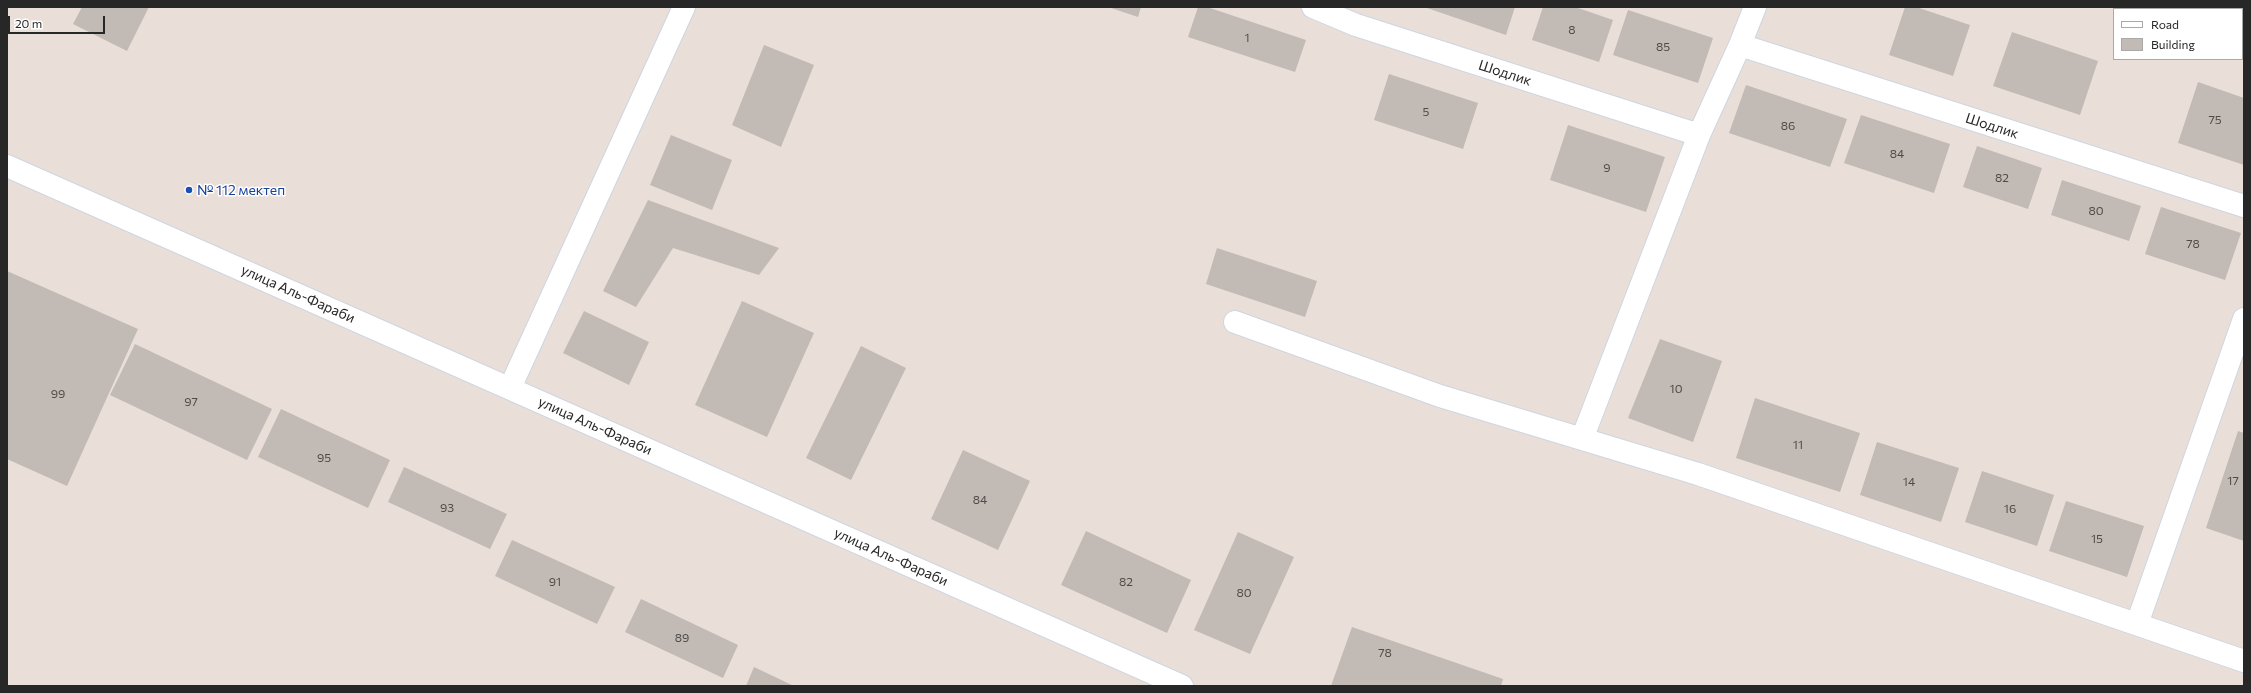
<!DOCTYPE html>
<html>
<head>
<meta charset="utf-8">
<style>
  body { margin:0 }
  #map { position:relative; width:2251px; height:693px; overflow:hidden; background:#eaded8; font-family:Commissioner,sans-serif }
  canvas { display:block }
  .frame { position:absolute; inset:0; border:8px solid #272727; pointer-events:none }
  .legend { position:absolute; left:2113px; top:8px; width:130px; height:52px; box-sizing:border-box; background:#fff; border:1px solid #a9a9a9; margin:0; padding:5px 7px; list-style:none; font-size:12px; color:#272727 }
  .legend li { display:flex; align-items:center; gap:8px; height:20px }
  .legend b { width:20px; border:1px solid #a9a9a9 }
  .scale { position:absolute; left:8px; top:16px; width:97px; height:18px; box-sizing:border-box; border:2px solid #272727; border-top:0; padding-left:5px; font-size:12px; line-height:14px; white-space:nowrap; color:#272727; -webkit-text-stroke:3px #fff; paint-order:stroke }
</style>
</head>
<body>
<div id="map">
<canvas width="2251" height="693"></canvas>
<div class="frame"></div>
<ul class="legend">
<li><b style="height:5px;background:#fff"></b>Road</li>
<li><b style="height:11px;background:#c2bab4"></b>Building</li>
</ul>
<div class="scale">20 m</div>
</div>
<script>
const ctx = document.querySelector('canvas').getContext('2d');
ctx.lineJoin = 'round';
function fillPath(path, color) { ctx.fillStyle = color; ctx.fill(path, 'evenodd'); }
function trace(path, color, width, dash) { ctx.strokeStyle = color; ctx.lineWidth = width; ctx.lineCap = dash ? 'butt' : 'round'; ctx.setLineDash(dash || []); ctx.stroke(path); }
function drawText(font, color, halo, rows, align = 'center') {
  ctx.font = font + ' Commissioner,sans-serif'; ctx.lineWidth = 3; ctx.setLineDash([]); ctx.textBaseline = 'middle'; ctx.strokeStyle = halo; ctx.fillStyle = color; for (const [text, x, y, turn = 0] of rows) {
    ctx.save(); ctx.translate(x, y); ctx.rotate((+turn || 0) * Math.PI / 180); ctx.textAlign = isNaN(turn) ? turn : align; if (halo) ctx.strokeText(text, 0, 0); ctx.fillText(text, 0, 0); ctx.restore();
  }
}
const building = new Path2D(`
  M82,7H149L127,51L73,24Z
  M1108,7H1141L1138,17Z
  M1198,7H1207L1306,40L1295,72L1188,37Z
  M1424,7H1515L1506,35Z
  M1543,7H1575L1613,20L1599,62L1532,40Z
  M1905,7H1916L1970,25L1953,76L1889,55Z
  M1628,10L1713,38L1698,83L1613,55Z
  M2012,32L2098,61L2080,115L1993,86Z
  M764,45L814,65L781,147L732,125Z
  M1389,74L1478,103L1463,149L1374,120Z
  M2198,82L2244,98V165L2178,143Z
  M1746,85L1847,119L1830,167L1729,133Z
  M1861,115L1950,144L1934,193L1844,163Z
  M1568,125L1665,157L1646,212L1550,180Z
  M671,135L732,160L712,210L650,185Z
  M1977,146L2042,168L2028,209L1963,187Z
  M2062,180L2141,206L2129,241L2051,215Z
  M648,200L779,248L759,275L673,248L636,307L603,291Z
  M2161,207L2241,233L2225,280L2145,254Z
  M1217,248L1317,281L1305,317L1206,284Z
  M7,271L138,329L67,486L7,459Z
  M742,301L814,333L767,437L695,405Z
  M584,311L649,342L629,385L563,353Z
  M1660,339L1722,361L1693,442L1628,418Z
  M135,344L272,409L247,460L110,395Z
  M861,346L906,368L851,480L806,458Z
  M1755,398L1860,433L1840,492L1736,458Z
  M281,409L390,460L368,508L258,457Z
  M2238,431L2244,433V541L2206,528Z
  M1877,442L1959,468L1941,522L1860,495Z
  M963,450L1030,481L998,550L931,519Z
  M404,467L507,514L490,549L388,502Z
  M1982,471L2054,495L2037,546L1965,522Z
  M2066,501L2144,526L2127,577L2049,551Z
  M1086,531L1191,580L1167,633L1061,585Z
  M1238,532L1294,557L1250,654L1194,630Z
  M512,540L615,587L597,624L495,576Z
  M641,599L738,645L723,678L625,632Z
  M1352,627L1503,679L1501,686H1331Z
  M754,667L794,686H746Z`);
const street = new Path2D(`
  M1313,7L1356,25L1699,135
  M1740,45L2244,206
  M1235,322L1440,396L1698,474L2244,661
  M510,388L684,7
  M1582,439L1699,135L1740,45L1755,7
  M2137,624L2244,319`);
const secondary = new Path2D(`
  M7,166L1182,686`);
const markers = [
  [189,190,4,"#1a4fb4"]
];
const numberNames = [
  ["8",1572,30],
  ["1",1247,38],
  ["85",1663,47],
  ["5",1426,112],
  ["75",2215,120],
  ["86",1788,126],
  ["84",1897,154],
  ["9",1607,168],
  ["82",2002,178],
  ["80",2096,211],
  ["78",2193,244],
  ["10",1676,389],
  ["99",58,394],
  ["97",191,402],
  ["11",1798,445],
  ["95",324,458],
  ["17",2233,481],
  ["14",1909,482],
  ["84",980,500],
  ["93",447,508],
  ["16",2010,509],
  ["15",2097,539],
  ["91",555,582],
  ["82",1126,582],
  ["80",1244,593],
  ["89",682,638],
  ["78",1385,653]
];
const streetNames = [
  ["Шодлик",1505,73,18],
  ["Шодлик",1992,126,18],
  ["улица Аль-Фараби",298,294,24],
  ["улица Аль-Фараби",595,426,24],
  ["улица Аль-Фараби",891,557,24]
];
const transitNames = [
  ["№ 112 мектеп",197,190]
];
fillPath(building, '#c2bab4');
trace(street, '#cdd6e1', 24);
trace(secondary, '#cdd6e1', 24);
trace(street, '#fff', 22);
trace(secondary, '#fff', 22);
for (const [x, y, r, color] of markers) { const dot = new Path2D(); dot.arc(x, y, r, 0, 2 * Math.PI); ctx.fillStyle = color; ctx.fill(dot); trace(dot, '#fff', 1.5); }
drawText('12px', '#4e4c4a', null, numberNames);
drawText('14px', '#272727', '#fff', streetNames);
drawText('14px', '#164399', '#fff', transitNames, 'left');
</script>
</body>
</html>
